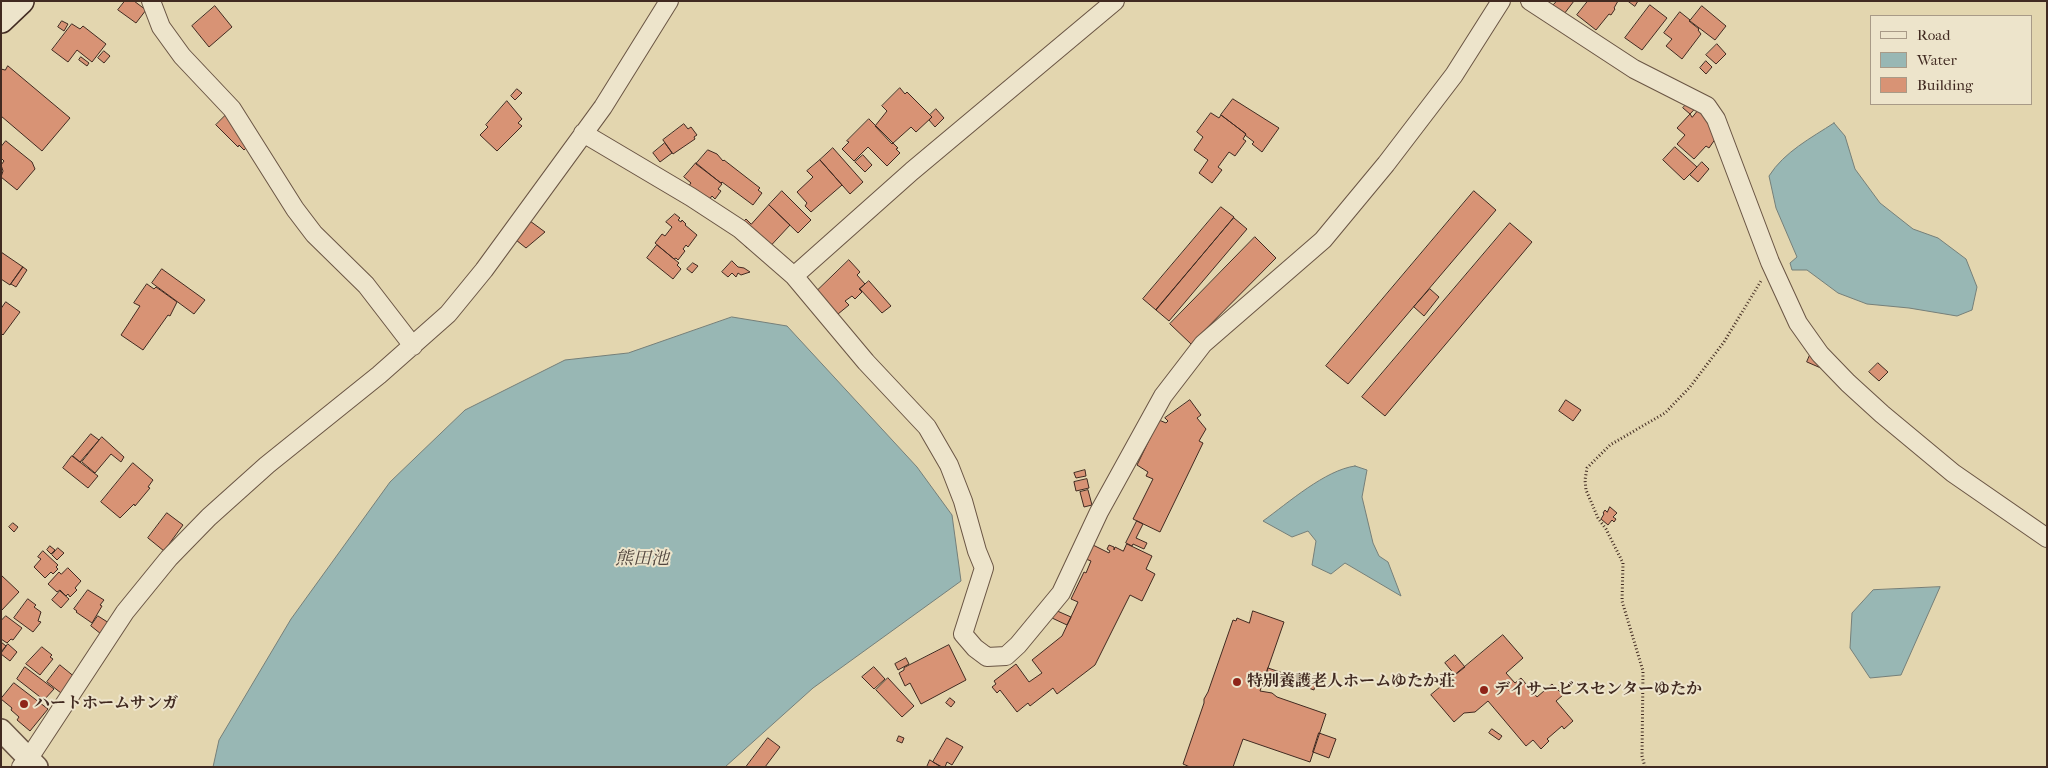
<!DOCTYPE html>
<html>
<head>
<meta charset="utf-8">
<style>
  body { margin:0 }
  #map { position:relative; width:2048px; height:768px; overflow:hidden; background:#e3d6af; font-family:"IM FELL French Canon",serif }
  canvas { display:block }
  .frame { position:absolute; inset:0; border:2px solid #412a21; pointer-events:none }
  .legend { position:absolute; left:1870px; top:15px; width:162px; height:90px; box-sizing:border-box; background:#ede4cb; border:1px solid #a89a87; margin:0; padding:6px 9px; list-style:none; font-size:15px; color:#412a21 }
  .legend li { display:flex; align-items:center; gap:10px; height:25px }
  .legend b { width:25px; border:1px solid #a89a87 }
</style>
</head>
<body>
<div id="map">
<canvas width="2048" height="768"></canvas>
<div class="frame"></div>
<ul class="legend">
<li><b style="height:6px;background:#ede4cb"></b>Road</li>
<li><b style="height:14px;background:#98b7b4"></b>Water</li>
<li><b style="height:14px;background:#d89375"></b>Building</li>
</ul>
</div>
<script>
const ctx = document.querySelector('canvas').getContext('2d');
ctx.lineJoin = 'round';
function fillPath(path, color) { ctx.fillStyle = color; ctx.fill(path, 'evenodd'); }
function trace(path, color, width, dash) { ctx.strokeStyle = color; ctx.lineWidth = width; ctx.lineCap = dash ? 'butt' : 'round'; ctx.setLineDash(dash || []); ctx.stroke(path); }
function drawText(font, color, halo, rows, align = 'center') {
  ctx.font = font + ' "IM FELL French Canon","Noto Serif JP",serif'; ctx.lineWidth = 4; ctx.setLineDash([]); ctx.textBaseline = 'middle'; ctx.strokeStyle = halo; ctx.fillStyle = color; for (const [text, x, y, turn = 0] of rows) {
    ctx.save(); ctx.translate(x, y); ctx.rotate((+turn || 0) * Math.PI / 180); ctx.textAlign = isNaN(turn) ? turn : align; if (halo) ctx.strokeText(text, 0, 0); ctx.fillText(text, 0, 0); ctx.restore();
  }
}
const water = new Path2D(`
  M1834,123L1845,136L1855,169L1880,203L1913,229L1938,238L1966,259L1977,287L1972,310L1957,316L1909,308L1867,304L1838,293L1807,270H1792L1790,263L1797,257L1776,208L1769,176C1784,152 1811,138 1834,123Z
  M732,317L787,326L917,467L952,515L961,581L813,688L725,767H213L219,740L291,619L390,482L465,410L565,360L628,353Z
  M1355,466L1367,470L1362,497L1373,543L1379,556L1388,562L1401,596L1345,563L1331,574L1312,565L1316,541L1308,531L1292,537L1263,521C1288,503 1325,470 1355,466Z
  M1940,587L1901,675L1870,678L1850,648L1852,613L1873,590Z`);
const building = new Path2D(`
  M125,1H134L146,10L136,23L118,10Z
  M1557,1H1574L1561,18L1550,9Z
  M1588,1H1618L1614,8L1615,9L1611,15L1609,14L1596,30L1577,15Z
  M1628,1H1638L1635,6Z
  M1650,5L1667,18L1642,50L1625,38Z
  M215,6L232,27L209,47L192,26Z
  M1702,6L1726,26L1715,40L1690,21Z
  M1680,12L1690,20L1689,21L1699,29L1698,30L1701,34L1682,59L1666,46L1672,39L1664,33Z
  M62,21L68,24L64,31L58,27Z
  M72,24L80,29L83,26L106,44L92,62L77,50L68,62L52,50Z
  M1717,44L1726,54L1716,64L1706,55Z
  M104,51L110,56L104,63L98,58Z
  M81,57L89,63L87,66L79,60Z
  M1706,61L1712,67L1706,74L1700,68Z
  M8,66L70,118L42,151L1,116V69L5,70Z
  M900,88L905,94L907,92L932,117L916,132L911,127L892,144L875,126L887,111L882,106Z
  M517,89L522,93L515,100L511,96Z
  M1697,93L1704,99L1690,114L1683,108Z
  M1233,99L1279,128L1262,152L1252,144L1254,142L1245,135L1246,134L1221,115Z
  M507,101L522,119L518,123L522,126L497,151L480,135L488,127L486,125Z
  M1705,102L1718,135L1709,148L1706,146L1694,159L1677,144L1685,135L1677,128L1690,114L1692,117Z
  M936,109L944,118L935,127L929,120L932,117L930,115Z
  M228,113L253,141L244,150L239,145L238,147L216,125Z
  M1211,113L1219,118L1221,115L1246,134L1243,139L1246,141L1235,156L1229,152L1218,167L1222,170L1212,183L1199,173L1208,160L1194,150L1203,137L1197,132Z
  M869,119L898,148L896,149L900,153L887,166L868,147L854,161L842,149L849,142L847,141Z
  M684,124L688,129L691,127L697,135L694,137L695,139L673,154L663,140Z
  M6,141L32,162L35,169L17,190L1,177L3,171L1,165L4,161L1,158V147Z
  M665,143L672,153L660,162L653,153Z
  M1675,147L1697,167L1684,180L1663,160Z
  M833,148L863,182L850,194L820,160Z
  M708,150L717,154L723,161L724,160L760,188L758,190L762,193L753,205L722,182L721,183L696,164Z
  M863,155L872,165L865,172L855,162Z
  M820,160L842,185L811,212L805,206L807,203L797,192L813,177L807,171Z
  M1702,162L1709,169L1698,182L1690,175Z
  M696,163L722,184L718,189L721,191L715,199L712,196L698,213L681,196L691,183L684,177Z
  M782,191L811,220L798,233L769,205Z
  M1474,191L1496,210L1348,384L1326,366Z
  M769,205L790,225L764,253L750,245L747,248L732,233L746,219L751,224Z
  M1221,207L1234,217L1156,310L1143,299Z
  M675,214L680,218L678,220L681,222L682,220L686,224L685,225L697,235L688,247L686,245L683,249L685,251L678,260L676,258L674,259L655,243L662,234L665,236L672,227L666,222Z
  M1234,218L1247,229L1169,321L1156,310Z
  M530,221L545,232L526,248L516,240Z
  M1510,223L1532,242L1385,416L1362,397Z
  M1255,237L1276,258L1191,344L1170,324Z
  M657,245L679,263L677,265L681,269L673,279L647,258Z
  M1,252L23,267L10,285L1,279Z
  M849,260L860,272L857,275L865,284L859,289L862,292L855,299L852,296L845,301L849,305L838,314L817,291Z
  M732,261L738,267L744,268L750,272L741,275L738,273L736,277L732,273L728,277L722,272Z
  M693,263L698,266L692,273L687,269Z
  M23,267L27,270L16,287L11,284Z
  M162,269L205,300L194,314L152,283Z
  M869,281L891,306L882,313L860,289Z
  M147,284L154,289L156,287L177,302L170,316L168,315L143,350L121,335L140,306L134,303Z
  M1430,289L1439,297L1424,316L1414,307Z
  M6,302L20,312L3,335L1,333V309Z
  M1813,348L1830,372L1807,362Z
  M1878,363L1888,372L1879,381L1869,372Z
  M1190,400L1201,415L1197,418L1206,429L1199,441L1203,443L1160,532L1133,519L1153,479L1146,476L1148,472L1137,465L1159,420L1166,423L1168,421L1165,418Z
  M1566,400L1581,410L1573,421L1559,411Z
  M91,434L99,440L80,462L73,456Z
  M102,437L124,457L121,462L111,454L95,473L82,462Z
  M72,456L98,476L88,488L63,468Z
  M133,463L153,480L148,487L150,488L135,506L134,504L120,518L101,502Z
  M1085,470L1086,476L1076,478L1074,473Z
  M1087,479L1089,488L1076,491L1074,482Z
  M1088,490L1092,505L1084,507L1080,492Z
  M1610,507L1617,513L1613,517L1616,519L1614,522L1612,520L1608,525L1601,519L1604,514L1603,513L1605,510L1607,512Z
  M167,513L183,525L164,551L148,538Z
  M1137,521L1143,524L1136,538L1147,543L1144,549L1133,544L1132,546L1126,543Z
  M13,523L18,527L14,532L9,527Z
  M1127,544L1152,556L1146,569L1155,574L1142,601L1130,595L1095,665L1057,694L1053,688L1030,706L1028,703L1017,712L1000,690L997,693L992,687L996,684L994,681L1016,664L1029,682L1042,673L1032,660L1062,636L1078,602L1071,599L1084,572L1086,573L1091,561L1086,559L1093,545L1109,553L1110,551L1107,549L1109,545L1114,547V550L1115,547L1123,551Z
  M50,546L55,550L51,554L47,550Z
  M58,548L64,553L57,560L52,555Z
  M43,551L58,565L56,567L58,569L53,574L51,572L45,578L34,567L41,559L38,557Z
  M68,568L81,581L75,588L77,590L70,597L68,594L66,596L60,590L57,592L48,584L59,572L61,574Z
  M1,575L19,592L1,611Z
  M88,590L104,600L100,605L102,606L92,623L76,612L77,611L74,609Z
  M60,591L69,599L61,608L52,600Z
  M28,599L36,605L34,607L41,612L38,621L41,622L33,632L14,618Z
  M1055,610L1071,617L1067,625L1052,618Z
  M1253,611L1284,622L1260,691L1272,693L1277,697L1326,714L1310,762L1243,739L1233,767H1190L1183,764L1204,703V699L1208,692L1233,620L1236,621L1237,618L1249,623Z
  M6,616L22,628L13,640L11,639L7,643L1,639V621Z
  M98,616L109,623L101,634L91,626Z
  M1503,635L1523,658L1506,673L1515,683L1521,678L1537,697L1552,684L1563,695L1556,701L1573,721L1564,729L1562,726L1547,739L1549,741L1541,749L1533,740L1526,746L1488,701L1475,712L1464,713L1454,722L1431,695Z
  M1,642L6,646L1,652Z
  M8,644L17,652L10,661L1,654Z
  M949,645L966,680L921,704L910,683L905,686L899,673L904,670V668Z
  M42,647L52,655L50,657L53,659L40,675L26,664Z
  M1455,655L1465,667L1455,675L1445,663Z
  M906,658L909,664L898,670L895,664Z
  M60,665L76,678L61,693L47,682Z
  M25,667L54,689L44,700L17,679Z
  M874,667L885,679L874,689L862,677Z
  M1268,668L1315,684L1314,690L1267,673Z
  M888,678L914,706L902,717L876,690Z
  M14,683L48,709L30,731L17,720L19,717L11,710L12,708L1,699Z
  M950,698L955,702L951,707L946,703Z
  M1492,729L1502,736L1499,740L1489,733Z
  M1319,733L1336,739L1329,758L1313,752Z
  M899,736L904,738L902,743L897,741Z
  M768,738L780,747L765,767H746Z
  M947,738L963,747L952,765L947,762L945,767H942L933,762Z
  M930,760L941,767H927Z`);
const path = new Path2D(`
  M1645,767L1642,756L1643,671L1622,601L1623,563L1606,529L1598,518L1586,490L1585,480L1587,468L1610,445L1665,413L1690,387L1724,342L1761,281`);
const minor = new Path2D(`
  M151,1L161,27L182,56L232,109L295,209L314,234L366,285L413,346
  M1530,1L1634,69L1707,106L1716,119L1770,262L1798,323L1820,354L1848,383L1882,414L1953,473L2047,538
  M583,133L691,197L740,229L794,276L866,362L927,427L949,465L963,501L977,551L984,568L963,634L975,648L987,657L1006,656L1018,645L1061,593L1099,512L1163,396L1203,344L1323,240L1386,164L1454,75L1501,1
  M794,276L912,171L1115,1
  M21,767L29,758L125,612L169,558L209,517L267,465L379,375L448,314L484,270L603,107L669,1`);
const tertiary = new Path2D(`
  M1,730L37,767`);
const secondary = new Path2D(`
  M1,20L21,1`);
const markers = [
  [1237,682,5,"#8f2418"],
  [1484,690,5,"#8f2418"],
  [24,704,5,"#8f2418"]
];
const poiNames = [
  ["特別養護老人ホームゆたか荘",1247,682],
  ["デイサービスセンターゆたか",1494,690],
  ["ハートホームサンガ",34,704]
];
const waterNames = [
  ["熊田池",642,560]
];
fillPath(water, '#98b7b4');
trace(water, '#757f79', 1);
fillPath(building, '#d89375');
trace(building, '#412a21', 1);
trace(minor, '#6a5544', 20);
trace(tertiary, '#6a5544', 24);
trace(secondary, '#412a21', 28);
trace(path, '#412a21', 3, [1, 2.5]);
trace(minor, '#ede4cb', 18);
trace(tertiary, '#ede4cb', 21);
trace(secondary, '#ede4cb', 25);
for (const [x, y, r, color] of markers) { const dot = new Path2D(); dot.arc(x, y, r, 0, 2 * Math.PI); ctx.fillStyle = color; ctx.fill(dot); trace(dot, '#ede4cb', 2); }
drawText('bold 16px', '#412a21', '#ede4cb', poiNames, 'left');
drawText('italic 18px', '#52463e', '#ede4cb', waterNames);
</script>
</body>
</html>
